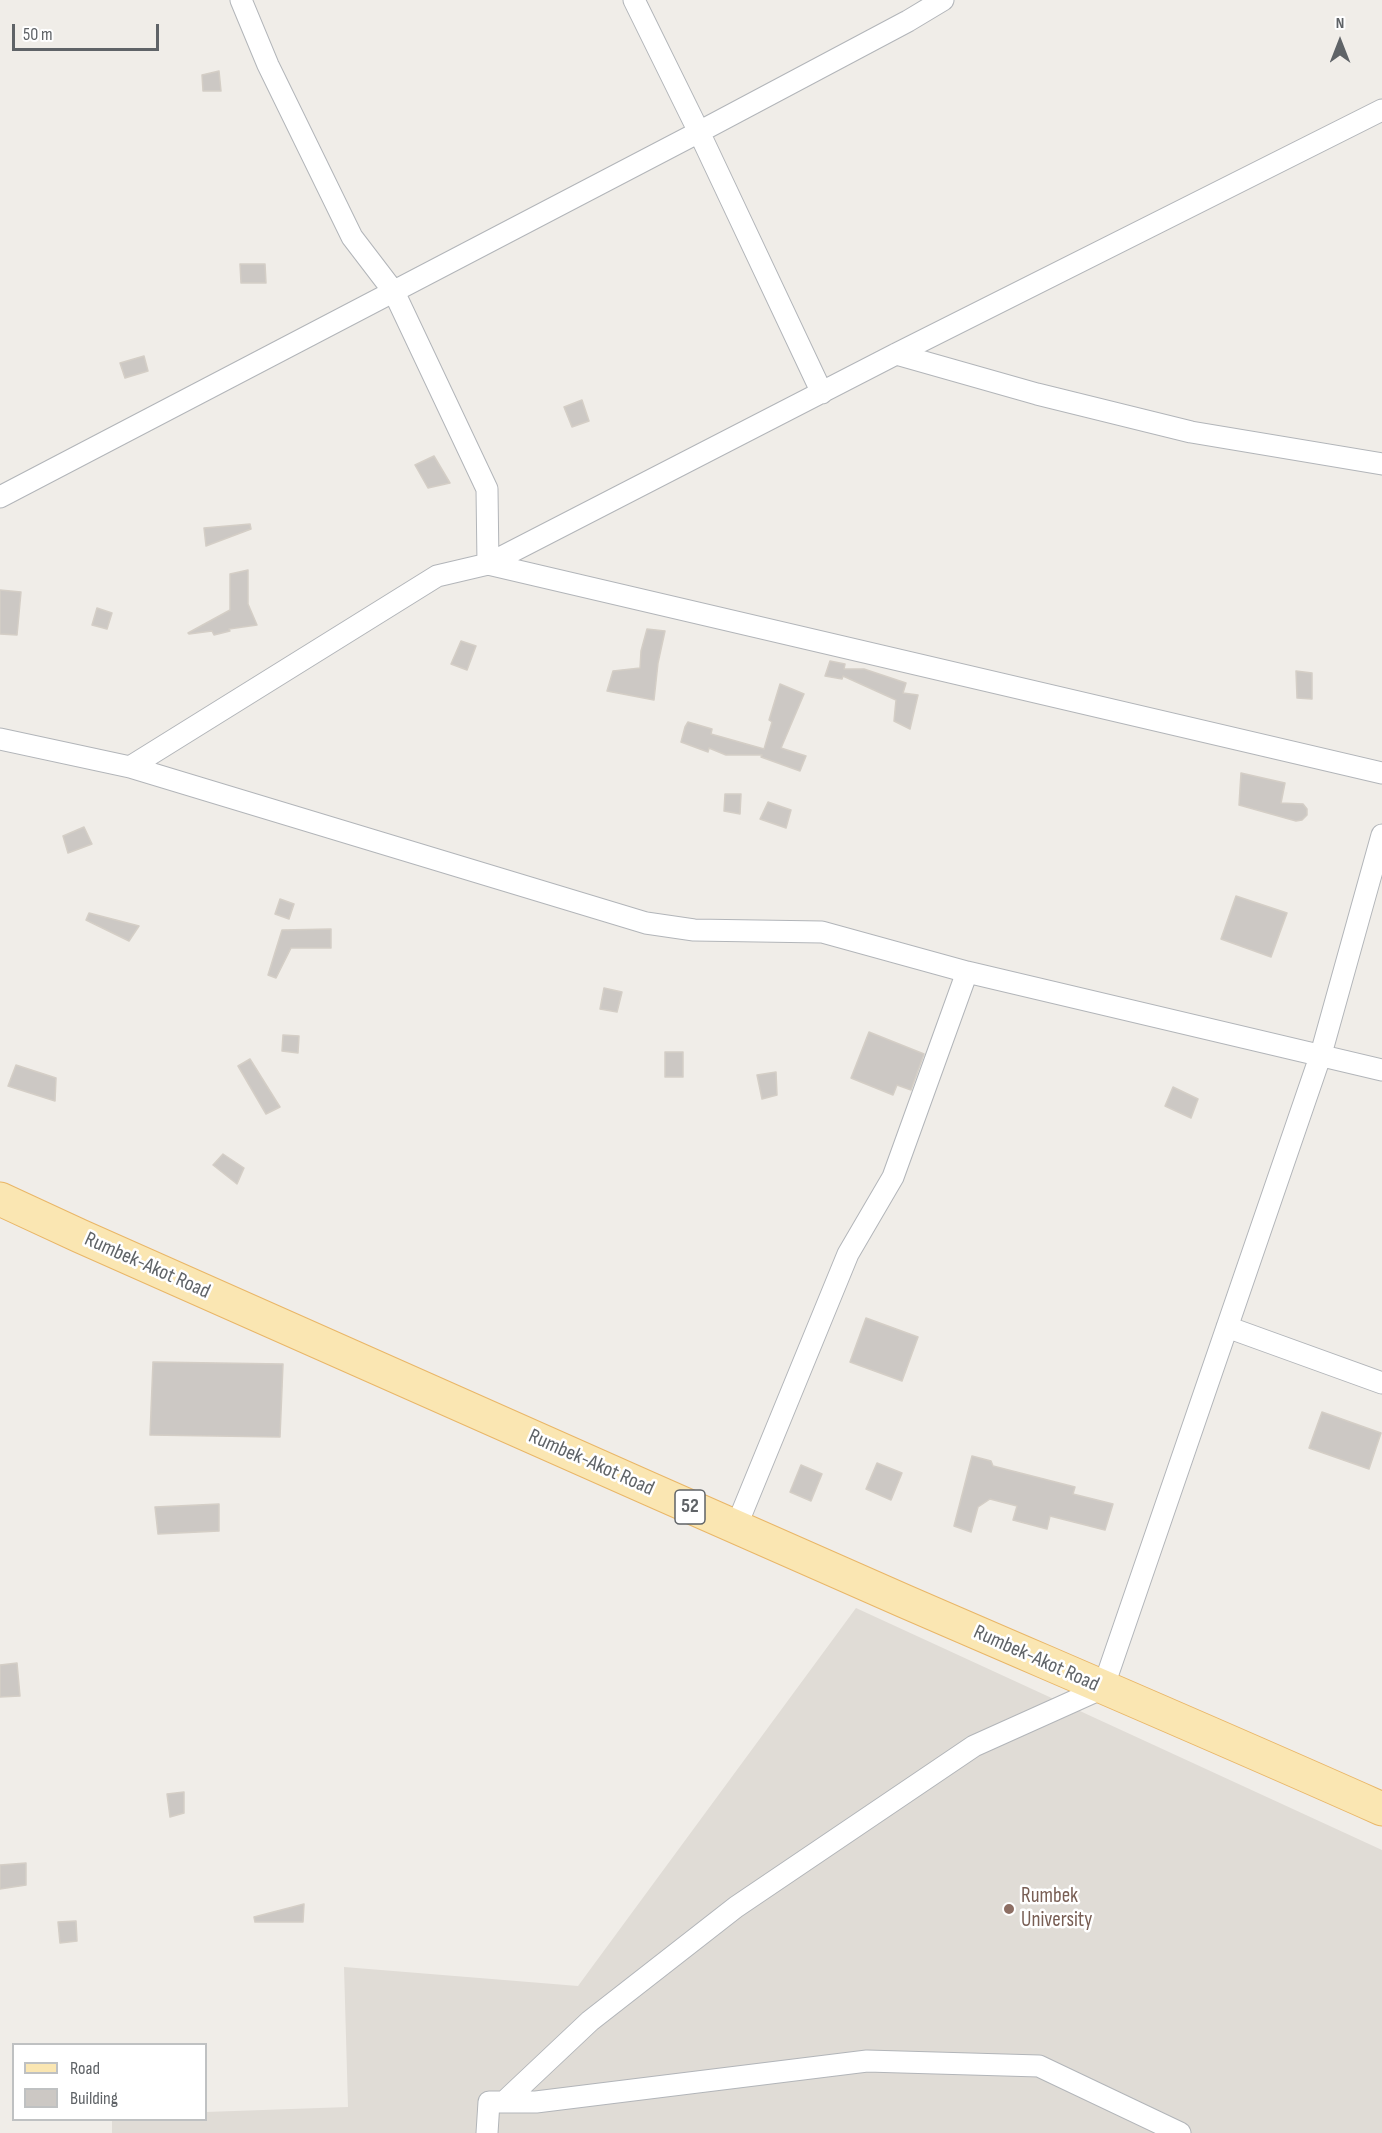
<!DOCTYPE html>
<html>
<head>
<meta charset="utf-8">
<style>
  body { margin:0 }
  #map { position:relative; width:1382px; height:2133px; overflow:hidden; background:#f0ede8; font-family:"Sofia Sans Condensed",sans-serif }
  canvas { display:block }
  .legend { position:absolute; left:12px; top:2043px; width:195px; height:78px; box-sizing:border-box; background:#fff; border:2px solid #bfc1c2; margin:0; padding:8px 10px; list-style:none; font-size:18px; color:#5f6367 }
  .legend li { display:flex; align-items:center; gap:12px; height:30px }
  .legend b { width:30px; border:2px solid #bfc1c2 }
  .north { position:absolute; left:1310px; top:12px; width:60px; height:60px; -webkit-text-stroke:4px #fff; paint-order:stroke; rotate:0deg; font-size:16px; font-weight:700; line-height:24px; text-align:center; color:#5f6367 }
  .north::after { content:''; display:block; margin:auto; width:21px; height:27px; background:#5f6367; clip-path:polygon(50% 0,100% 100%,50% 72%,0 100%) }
  .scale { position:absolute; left:12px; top:24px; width:147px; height:27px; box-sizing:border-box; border:3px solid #5f6367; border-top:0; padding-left:8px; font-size:18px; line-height:21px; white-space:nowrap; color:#5f6367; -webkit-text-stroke:4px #fff; paint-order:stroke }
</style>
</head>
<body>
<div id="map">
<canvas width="1382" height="2133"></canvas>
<ul class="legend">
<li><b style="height:8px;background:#fae6b2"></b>Road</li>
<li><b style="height:16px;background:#ccc8c4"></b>Building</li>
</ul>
<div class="north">N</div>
<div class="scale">50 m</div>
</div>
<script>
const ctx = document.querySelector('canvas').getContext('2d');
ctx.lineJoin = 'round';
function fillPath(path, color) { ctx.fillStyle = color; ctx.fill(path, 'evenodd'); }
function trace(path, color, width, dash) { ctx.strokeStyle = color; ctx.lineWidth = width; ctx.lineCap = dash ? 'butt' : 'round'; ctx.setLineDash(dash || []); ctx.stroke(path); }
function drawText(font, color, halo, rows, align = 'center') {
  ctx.font = font + ' "Sofia Sans Condensed",sans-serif'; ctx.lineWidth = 5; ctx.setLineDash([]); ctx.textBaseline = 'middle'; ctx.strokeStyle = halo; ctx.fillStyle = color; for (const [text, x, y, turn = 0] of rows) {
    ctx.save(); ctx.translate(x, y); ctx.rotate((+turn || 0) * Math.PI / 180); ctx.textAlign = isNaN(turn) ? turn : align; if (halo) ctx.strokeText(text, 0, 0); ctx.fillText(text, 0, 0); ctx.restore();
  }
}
const education = new Path2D(`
  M856,1608L1382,1850V2133H112V2120H206V2112L348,2107L344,1967L578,1986Z`);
const building = new Path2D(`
  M219,71L221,91H203L202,75Z
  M240,264H265L266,283H241Z
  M144,356L148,371L125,378L120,363Z
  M582,400L589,421L572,427L564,407Z
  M434,456L450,483L428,488L415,465Z
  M250,524L251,529L206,546L204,528Z
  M248,570V604L257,625L229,629L230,631L214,635L212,631L189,634L188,633L230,610V574Z
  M0,590L21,592L17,635L0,634Z
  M97,608L112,613L107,629L92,625Z
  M647,629L665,631L658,663L654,700L607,691L613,671L640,668L641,651Z
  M461,641L476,646L467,670L451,664Z
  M830,661L845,664L844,669H864L906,683L903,693L918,695L910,729L894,721L896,700L843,676L842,679L825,676Z
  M1296,671L1312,673V699L1297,698Z
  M780,684L804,694L781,748L806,756L800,771L761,757L762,755H726L709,748L708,752L681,742L685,727L688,722L712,729L711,734L764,749L772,722L769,720Z
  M1241,773L1285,783L1281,803L1303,804L1307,809V815L1302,820L1296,821L1239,805Z
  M725,794H741L740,814L724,811Z
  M768,802L791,810L786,828L760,819Z
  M84,827L92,844L68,853L63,836Z
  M1236,896L1287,913L1271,957L1221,939Z
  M280,899L294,904L289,919L275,914Z
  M89,913L139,926L129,941L86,920Z
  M331,929V948H291L276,978L268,975L282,930Z
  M604,988L622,992L617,1012L600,1009Z
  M869,1032L924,1054L911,1090L897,1085L893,1095L851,1078Z
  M283,1035L299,1036L298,1053L282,1051Z
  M665,1052H683V1077H665Z
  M250,1059L280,1107L266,1114L238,1066Z
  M16,1065L56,1078L55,1101L8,1086Z
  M776,1072L777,1095L762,1099L757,1075Z
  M1173,1087L1198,1099L1191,1118L1165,1106Z
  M223,1154L244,1168L237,1184L213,1165Z
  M866,1318L918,1337L902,1381L850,1362Z
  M153,1362L283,1364L280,1437L150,1435Z
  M1322,1412L1381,1433L1369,1469L1309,1448Z
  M972,1456L991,1461L993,1466L1075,1487L1073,1494L1113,1504L1105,1530L1050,1516L1047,1529L1013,1520L1017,1506L990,1499L978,1507L971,1532L954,1526Z
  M877,1463L902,1473L891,1500L866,1489Z
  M801,1465L822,1474L811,1501L790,1492Z
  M219,1504V1531L158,1534L155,1507Z
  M17,1663L20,1696L0,1697V1665Z
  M184,1792V1813L170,1817L167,1794Z
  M26,1863V1885L0,1889V1865Z
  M304,1904L303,1922H255L254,1917Z
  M76,1921L77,1941L60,1943L58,1922Z`);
const street = new Path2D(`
  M241,0L268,65L352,237L394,292L487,489L488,564L1382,773
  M634,0L699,132L822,393
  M896,354L1037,394L1191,432L1382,464
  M0,497L699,132L908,21L943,0
  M0,739L130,767L646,923L694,930L822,932L967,972L1382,1070
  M130,767L437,576L488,564L896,354L1382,110
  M1227,1327L1382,1383
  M736,1527L848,1254L893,1177L967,972
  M504,2102L590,2021L736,1907L974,1746L1103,1688L1321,1054L1382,835
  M487,2133L489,2102H536L867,2061L1039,2066L1180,2133`);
const primary = new Path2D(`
  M0,1199L80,1236C354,1358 629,1480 904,1601C1063,1670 1223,1738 1382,1809`);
const markers = [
  [1009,1909,6,"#8d6e63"]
];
const shields = [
  [690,1507,30]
];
const shieldNames = [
  ["52",690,1507]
];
const streetNames = [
  ["Rumbek-Akot Road",147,1266,24],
  ["Rumbek-Akot Road",591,1463,24],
  ["Rumbek-Akot Road",1036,1659,24]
];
const educationNames = [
  ["Rumbek",1021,1897],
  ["University",1021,1921]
];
fillPath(education, '#e0dcd6');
fillPath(building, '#ccc8c4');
trace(building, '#d4cec6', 1.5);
trace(street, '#b2b5b9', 23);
trace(primary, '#e9b667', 35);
trace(street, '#fff', 21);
trace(primary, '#fae6b2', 33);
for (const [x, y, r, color] of markers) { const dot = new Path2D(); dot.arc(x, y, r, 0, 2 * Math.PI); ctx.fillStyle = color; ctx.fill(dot); trace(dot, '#fff', 2); }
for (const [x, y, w] of shields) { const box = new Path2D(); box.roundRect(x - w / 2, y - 17, w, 34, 4.5); ctx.fillStyle = '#fff'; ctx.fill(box); trace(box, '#5f6367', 1.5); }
drawText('bold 20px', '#5f6367', null, shieldNames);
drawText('21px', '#5f6367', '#fff', streetNames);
drawText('21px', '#785e54', '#fff', educationNames, 'left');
</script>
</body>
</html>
